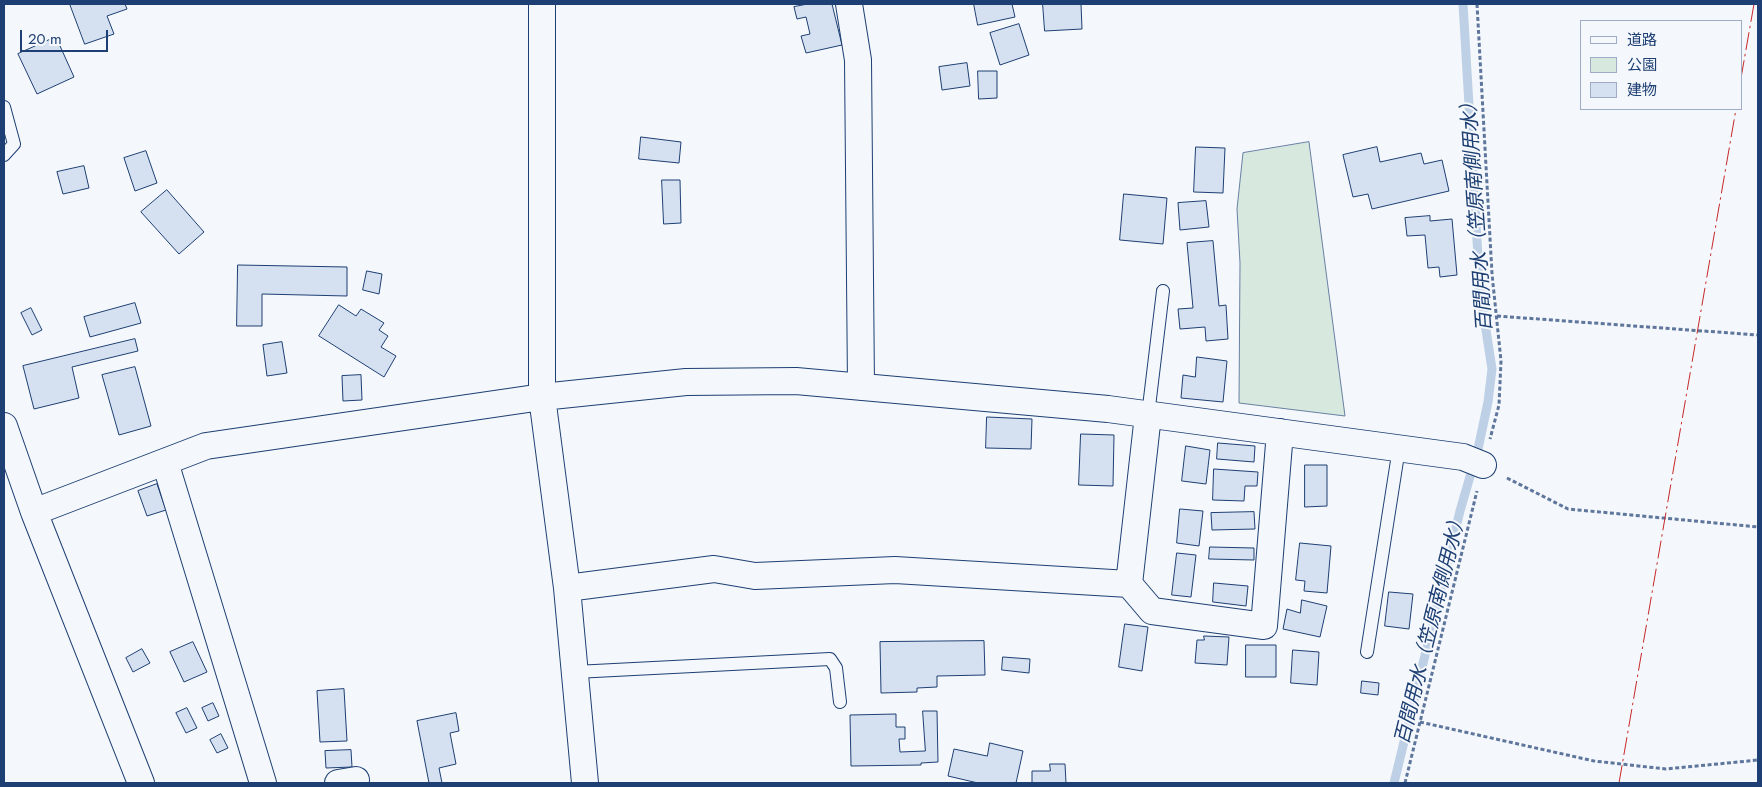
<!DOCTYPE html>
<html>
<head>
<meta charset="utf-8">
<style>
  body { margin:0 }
  #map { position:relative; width:1762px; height:787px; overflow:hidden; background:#f4f7fb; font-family:Jost,"Noto Sans JP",sans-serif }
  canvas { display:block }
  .frame { position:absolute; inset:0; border:5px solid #1d3f73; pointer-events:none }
  .legend { position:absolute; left:1580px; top:20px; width:162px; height:90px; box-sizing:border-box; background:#f4f7fb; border:1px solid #9eadc5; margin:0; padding:6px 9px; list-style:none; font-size:15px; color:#1d3f73 }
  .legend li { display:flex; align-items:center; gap:10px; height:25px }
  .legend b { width:25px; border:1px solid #9eadc5 }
  .scale { position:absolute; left:20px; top:30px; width:88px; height:22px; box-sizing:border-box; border:2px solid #1d3f73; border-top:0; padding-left:6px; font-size:15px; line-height:18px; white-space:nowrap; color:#1d3f73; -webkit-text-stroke:4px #f4f7fb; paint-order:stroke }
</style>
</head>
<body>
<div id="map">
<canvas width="1762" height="787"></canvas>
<div class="frame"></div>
<ul class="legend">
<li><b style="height:6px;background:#f4f7fb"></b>道路</li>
<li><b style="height:14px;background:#d7e8df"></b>公園</li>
<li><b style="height:14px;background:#d5e0f0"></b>建物</li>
</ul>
<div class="scale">20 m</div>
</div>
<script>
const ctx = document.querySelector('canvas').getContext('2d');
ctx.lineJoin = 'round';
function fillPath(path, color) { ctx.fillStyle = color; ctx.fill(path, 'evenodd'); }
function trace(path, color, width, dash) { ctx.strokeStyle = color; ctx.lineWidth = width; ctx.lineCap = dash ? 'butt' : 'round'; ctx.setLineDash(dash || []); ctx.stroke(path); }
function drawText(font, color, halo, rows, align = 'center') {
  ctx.font = font + ' Jost,"Noto Sans JP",sans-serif'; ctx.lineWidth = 4; ctx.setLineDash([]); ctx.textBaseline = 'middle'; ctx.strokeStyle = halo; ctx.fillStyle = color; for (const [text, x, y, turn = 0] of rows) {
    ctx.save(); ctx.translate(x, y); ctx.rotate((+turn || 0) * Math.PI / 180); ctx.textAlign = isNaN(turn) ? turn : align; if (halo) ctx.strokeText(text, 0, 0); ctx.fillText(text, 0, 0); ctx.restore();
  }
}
const green = new Path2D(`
  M1309,142L1345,416L1239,403L1240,263L1237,209L1243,153Z`);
const stream = new Path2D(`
  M1463,4L1480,291L1492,369L1488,402L1478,449
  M1394,783L1460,511L1471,473`);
const building = new Path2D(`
  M70,4H125L127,9L107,16L114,34L85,44Z
  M808,4H832L842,45L806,53L801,36L810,34L806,17L797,19L794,7Z
  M974,4H1012L1015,17L978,25Z
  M1043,4H1081L1082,29L1045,31Z
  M1019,24L1029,55L1000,65L990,33Z
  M56,37L74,77L37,94L18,54Z
  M967,63L970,86L942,90L939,67Z
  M978,71H997V98L979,99Z
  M641,137L681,142L679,163L639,159Z
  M1196,147L1225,148L1223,193L1194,192Z
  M1377,147L1380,162L1421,153L1424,164L1442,160L1449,191L1372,209L1368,194L1353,197L1343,155Z
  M146,151L157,183L135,191L124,158Z
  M84,166L89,188L63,194L57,172Z
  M662,180H680L681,223L664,224Z
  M167,190L204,232L179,254L141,212Z
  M1124,194L1167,198L1163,244L1120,240Z
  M1206,201L1209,227L1180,230L1178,203Z
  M1430,216V221L1452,219L1457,275L1440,277L1439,267L1428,268L1425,235L1407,236L1405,218Z
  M1213,241L1219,306L1226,305L1228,339L1206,341L1205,327L1180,329L1178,309L1193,308L1187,243Z
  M238,265L347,267V296L262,294V326H237Z
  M367,271L382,274L379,294L363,290Z
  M135,303L141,323L90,337L84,317Z
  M339,305L356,316L361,309L384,323L379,330L388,336L381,347L396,356L384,377L319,336Z
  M31,308L42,330L32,335L21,313Z
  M135,339L138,351L72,367L79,398L34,409L23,366Z
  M282,342L287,373L267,376L263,345Z
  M1197,357L1227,361L1223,402L1181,398L1183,375L1195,377Z
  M135,367L151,426L119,435L102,375Z
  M361,375L362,400L343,401L342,376Z
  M987,417L1032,419L1031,449L986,448Z
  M1081,434L1114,435L1113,486L1079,485Z
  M1218,443L1255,446L1254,462L1217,459Z
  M1186,446L1210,450L1206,484L1182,481Z
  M1305,465H1327V506L1305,507Z
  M1214,469L1258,472L1257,486H1245L1244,501L1213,500Z
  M157,484L166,510L147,516L138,491Z
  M1180,509L1203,511L1199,546L1177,543Z
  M1254,512L1255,529L1212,530L1211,513Z
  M1300,543L1331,546L1327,593L1304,591L1305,581L1296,580Z
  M1210,547L1254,548V560L1209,559Z
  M1177,553L1196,555L1191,597L1172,595Z
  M1214,583L1248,586L1246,606L1213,602Z
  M1389,592L1413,594L1409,629L1385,626Z
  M1302,600L1327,606L1320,637L1283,629L1287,609L1300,613Z
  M1125,624L1148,627L1142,671L1119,667Z
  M1204,636L1229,637L1227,665L1195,663L1197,640H1204Z
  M984,641L985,675L937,676V687L917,688V692L881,693L880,642Z
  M193,642L207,672L184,682L170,652Z
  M1246,645H1276V677H1246Z
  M142,649L150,663L133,672L126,658Z
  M1293,650L1319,652L1317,685L1291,683Z
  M1003,657L1030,659L1029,673L1002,670Z
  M1362,681L1379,683L1378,695L1361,693Z
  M344,689L347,741L320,742L317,691Z
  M213,703L219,716L208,721L202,708Z
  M187,708L197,728L186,733L176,713Z
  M923,711H937L938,762L921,763V765L851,766L850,715L896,714V727H905V739H899L900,752L925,751Z
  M456,713L459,731L450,733L456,764L439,768L442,783H429L417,721Z
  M221,734L228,748L217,753L210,740Z
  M990,743L1023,751L1016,783H978L948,776L954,749L987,756Z
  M351,750L352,767L326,768L325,751Z
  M1050,764H1065L1066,783H1032V771H1050Z`);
const path = new Path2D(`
  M1477,4L1492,274L1501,361L1499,405L1490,439
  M1497,316L1758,335
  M1507,478L1568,509L1758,527
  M1420,722L1594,761L1666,769L1758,760
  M1405,783L1477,491`);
const lane = new Path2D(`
  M4,107L14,144L4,155
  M1148,415L1163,291
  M1367,652L1399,448
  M575,672L830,659L836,668L840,702`);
const street = new Path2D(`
  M542,4V397L567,588L585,783
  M849,4L858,60L861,387
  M1148,415L1129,584L1152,611L1264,626L1280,432
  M4,426L34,512L141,783
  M165,462L263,783
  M34,512L206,446L542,397L686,382L796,381L1108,409L1463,457L1483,465
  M567,588L714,569L755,576L895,570L1129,584
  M338,783L356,780`);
const power = new Path2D(`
  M1741,78L1754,4
  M1619,783L1736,109`);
const waterNames = [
  ["百間用水（笠原南側用水）",1478,212,-94],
  ["百間用水（笠原南側用水）",1432,628,-76]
];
fillPath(green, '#d7e8df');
trace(green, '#687fa3', 1);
trace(stream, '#bed0e5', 9);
fillPath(building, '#d5e0f0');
trace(building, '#1d3f73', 1);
trace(lane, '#1d3f73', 14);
trace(street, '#1d3f73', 28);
trace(path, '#5e769c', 3, [4, 2.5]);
trace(lane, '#f4f7fb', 12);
trace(street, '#f4f7fb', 26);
trace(power, '#c62828', 1, [18, 4, 2.5, 4]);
drawText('italic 20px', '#1d3f73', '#f4f7fb', waterNames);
</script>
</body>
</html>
